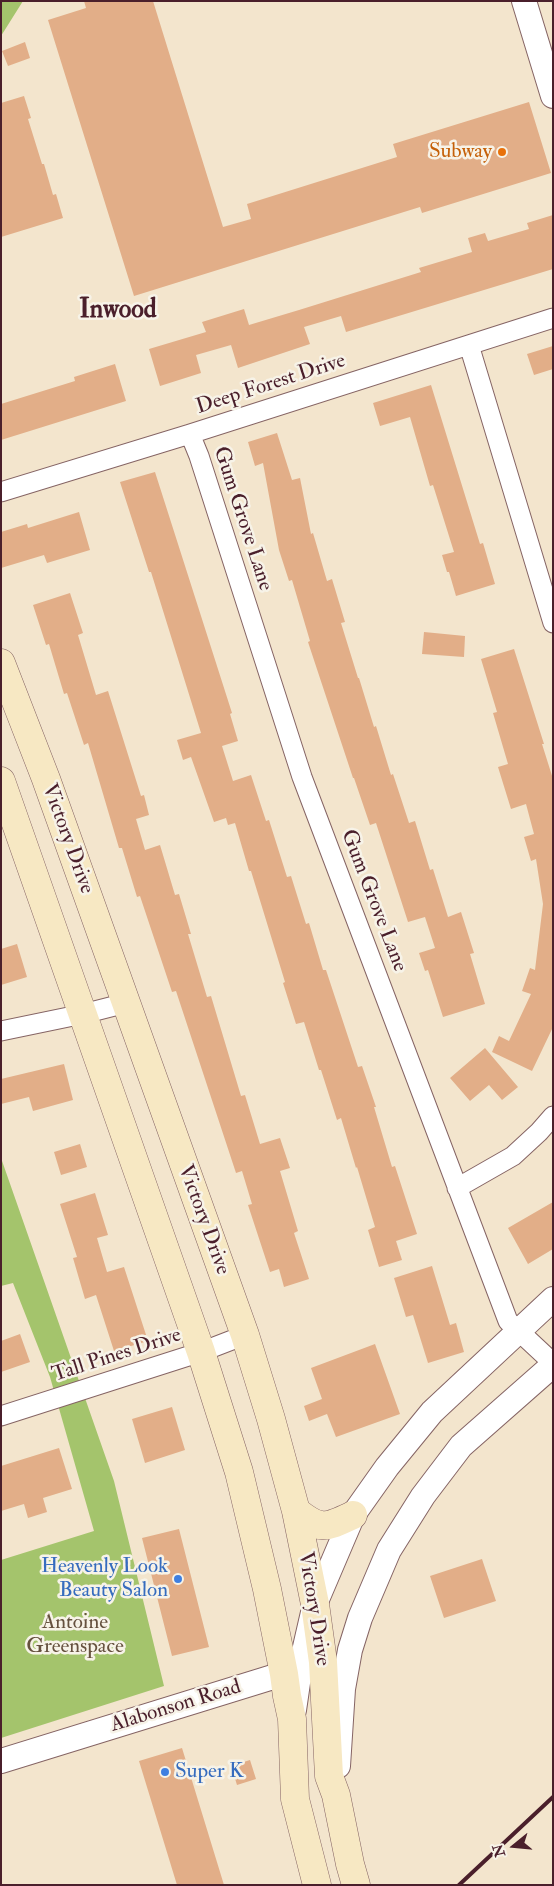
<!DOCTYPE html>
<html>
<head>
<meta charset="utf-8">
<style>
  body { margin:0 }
  #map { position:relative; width:554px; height:1886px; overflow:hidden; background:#f3e5cd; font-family:"IM FELL Double Pica",serif }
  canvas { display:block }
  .frame { position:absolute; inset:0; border:2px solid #4a1f2b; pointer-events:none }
  .north { position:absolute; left:489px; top:1821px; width:50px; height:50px; -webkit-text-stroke:4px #f7f3e8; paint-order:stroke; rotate:253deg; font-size:14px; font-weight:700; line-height:20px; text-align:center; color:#4a1f2b }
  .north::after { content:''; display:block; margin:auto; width:18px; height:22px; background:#4a1f2b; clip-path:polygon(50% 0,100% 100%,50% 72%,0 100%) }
</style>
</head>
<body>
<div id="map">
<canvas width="554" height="1886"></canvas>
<div class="frame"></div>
<div class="north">N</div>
</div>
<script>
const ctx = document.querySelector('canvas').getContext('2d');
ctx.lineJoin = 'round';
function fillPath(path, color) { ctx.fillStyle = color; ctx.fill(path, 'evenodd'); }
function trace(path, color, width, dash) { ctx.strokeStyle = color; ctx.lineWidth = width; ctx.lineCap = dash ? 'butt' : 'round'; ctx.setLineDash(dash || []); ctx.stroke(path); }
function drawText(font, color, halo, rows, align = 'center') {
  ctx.font = font + ' "IM FELL Double Pica",serif'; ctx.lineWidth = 5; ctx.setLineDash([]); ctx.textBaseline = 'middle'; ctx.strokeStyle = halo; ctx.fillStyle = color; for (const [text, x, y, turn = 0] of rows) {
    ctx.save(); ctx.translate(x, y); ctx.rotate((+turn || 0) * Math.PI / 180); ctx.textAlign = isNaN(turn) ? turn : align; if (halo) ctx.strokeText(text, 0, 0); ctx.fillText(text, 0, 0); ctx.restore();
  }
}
const green = new Path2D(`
  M1,1H23L1,36Z
  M1,1158L114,1481L164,1686L1,1738V1560L94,1531L50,1377L13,1283L1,1286Z`);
const building = new Path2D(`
  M84,1H153L223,227L251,219L247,204L397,157L393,144L529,102L551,173L422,213L420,207L134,296L48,20L86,8Z
  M25,42L30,58L8,66L2,51Z
  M24,96L31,118L28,119L42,164H44L53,195L56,194L63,218L1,237V103Z
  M553,215V269L346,332L341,316L304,327L310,344L238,368L231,345L196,355L201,373L160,386L149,349L206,332L202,322L244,309L249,325L299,310L421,272L419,268L472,252L468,238L485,233L488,241L529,229L527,223Z
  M553,346V369L534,375L527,354Z
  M115,364L126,401L1,440V404L75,381L74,377Z
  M431,385L480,544L483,543L495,584L456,596L449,572H447L442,555L454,552L433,485L430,486L410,417L380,426L373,403Z
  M277,433L292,480L300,478L311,534L313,533L327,581L332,579L345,622L341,623L358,678H359L374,727L376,726L391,775L393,774L409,823L415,821L430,870L433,869L448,917L461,912L474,953L470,954L485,1004L443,1017L428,970L425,971L419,953L435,948L425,917L408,922L376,823L370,825L354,778H353L308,642L310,641L292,580L289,581L279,550L263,463L255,466L248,442Z
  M155,472L232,713L230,714L238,741L222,746L233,781L251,775L266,821L269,820L287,877L291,876L306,924L309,923L323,970H326L358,1067L362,1066L376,1107H374L392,1167L395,1166L417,1234L396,1241L402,1260L379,1267L368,1230L375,1227L357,1167L356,1168L341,1118L337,1120L321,1070H319L304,1022L296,1024L283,983L285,982L251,871H249L235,823L228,825L226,818L214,822L191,757L183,760L177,740L201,733L151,572H149L120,482Z
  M79,512L90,550L47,563L44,555L1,568V532L27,524L28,528Z
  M70,593L83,633L78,635L96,695L108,691L141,796L144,795L149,815L136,819L145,850L160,845L175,895L179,894L191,934H188L207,997L211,996L241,1096L245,1095L260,1144L280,1138L290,1168L280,1171L298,1231L294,1233L309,1279L284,1287L279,1269L270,1272L248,1205L252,1204L242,1171L236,1173L176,991L172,992L140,896L137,897L122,848H119L88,743L84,745L67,693L64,694L49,644L46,645L33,605Z
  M424,632L465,636L464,657L422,654Z
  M514,649L544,744H542L553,779V1027L532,1071L492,1052L499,1036L509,1041L531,994L522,991L530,968L535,970L543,904L536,859L531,861L524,837L534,834L526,804L511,809L498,767L508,764L493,713L497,712L481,659Z
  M17,944L27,977L1,985V949Z
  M485,1048L518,1087L502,1100L489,1085L470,1101L450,1078Z
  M64,1064L73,1100L33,1111L29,1097L1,1104V1079Z
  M80,1144L87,1167L61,1175L54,1152Z
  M95,1193L108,1235L97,1238L107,1272L124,1267L148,1341L114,1351L96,1295L85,1299L73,1258L77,1257L60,1204Z
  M553,1202V1249L528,1264L508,1228Z
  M432,1266L450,1325L456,1323L464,1352L428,1363L413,1315L406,1317L394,1278Z
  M20,1334L30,1362L1,1372V1341Z
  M375,1344L400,1414L336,1437L327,1414L309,1421L304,1406L322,1399L311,1368Z
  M172,1407L185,1450L145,1463L132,1419Z
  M59,1448L72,1489L43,1498L47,1512L28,1518L24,1504L1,1511V1466Z
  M179,1529L209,1647L172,1656L142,1538Z
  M482,1559L496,1601L444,1618L430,1576Z
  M182,1748L224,1885H177L139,1761Z
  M250,1760L256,1779L237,1785L231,1766Z`);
const minor = new Path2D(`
  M469,345L553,623
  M190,434L199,456L302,777L508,1321L553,1363
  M1,492L190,434L553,318
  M1,1031L83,1014L126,1003
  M457,1188L513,1156L539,1132L553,1116
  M1,1416L201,1352L245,1335`);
const tertiary = new Path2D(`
  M524,1L553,96
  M294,1710L300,1669L315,1604L353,1515L387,1467L432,1412L553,1299
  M1,1761L302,1668
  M338,1766L343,1689L350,1650L360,1618L389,1550L423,1496L461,1446L553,1365`);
const secondary = new Path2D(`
  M1,663L46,779L245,1335L271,1419L296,1511L315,1604L323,1662L329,1776L336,1795L350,1864L356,1885
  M1,781L201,1352L239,1472L267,1589L284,1674L287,1696L292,1719L295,1799L317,1885
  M296,1511C321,1531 325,1528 353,1515`);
const rail = new Path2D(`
  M459,1885L553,1797`);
const markers = [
  [502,152,5,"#e8710a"],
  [178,1579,5,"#3f7fe0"],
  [165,1772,5,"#3f7fe0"]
];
const foodNames = [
  ["Subway",492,152]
];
const streetNames = [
  ["Deep Forest Drive",271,385,-18],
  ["Gum Grove Lane",242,519,72],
  ["Victory Drive",67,839,70],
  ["Gum Grove Lane",373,901,69],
  ["Victory Drive",203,1220,70],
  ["Tall Pines Drive",117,1356,-18],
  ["Victory Drive",313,1609,81],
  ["Alabonson Road",176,1707,-17]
];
const shopNames = [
  ["Heavenly Look",168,1567],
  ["Beauty Salon",168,1591],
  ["Super K",175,1772,"left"]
];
const parkNames = [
  ["Antoine",75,1623],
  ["Greenspace",75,1647]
];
const districtNames = [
  ["Inwood",118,311]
];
fillPath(green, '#a4c46c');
fillPath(building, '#e2ae88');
trace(minor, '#856464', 21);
trace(tertiary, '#856464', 26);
trace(secondary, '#856464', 29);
trace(minor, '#fff', 19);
trace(tertiary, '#fff', 24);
trace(secondary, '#f7e8c3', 28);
trace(rail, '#4a1f2b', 4);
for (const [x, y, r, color] of markers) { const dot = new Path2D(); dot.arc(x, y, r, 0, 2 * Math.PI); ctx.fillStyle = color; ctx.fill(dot); trace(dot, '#f7f3e8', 2); }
drawText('21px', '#c56008', '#f7f3e8', foodNames, 'right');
drawText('21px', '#4a1f2b', '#f7f3e8', streetNames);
drawText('21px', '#366cbe', '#f7f3e8', shopNames, 'right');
drawText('21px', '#65513e', '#f7f3e8', parkNames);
drawText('bold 26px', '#4a1f2b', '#f7f3e8', districtNames);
</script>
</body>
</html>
